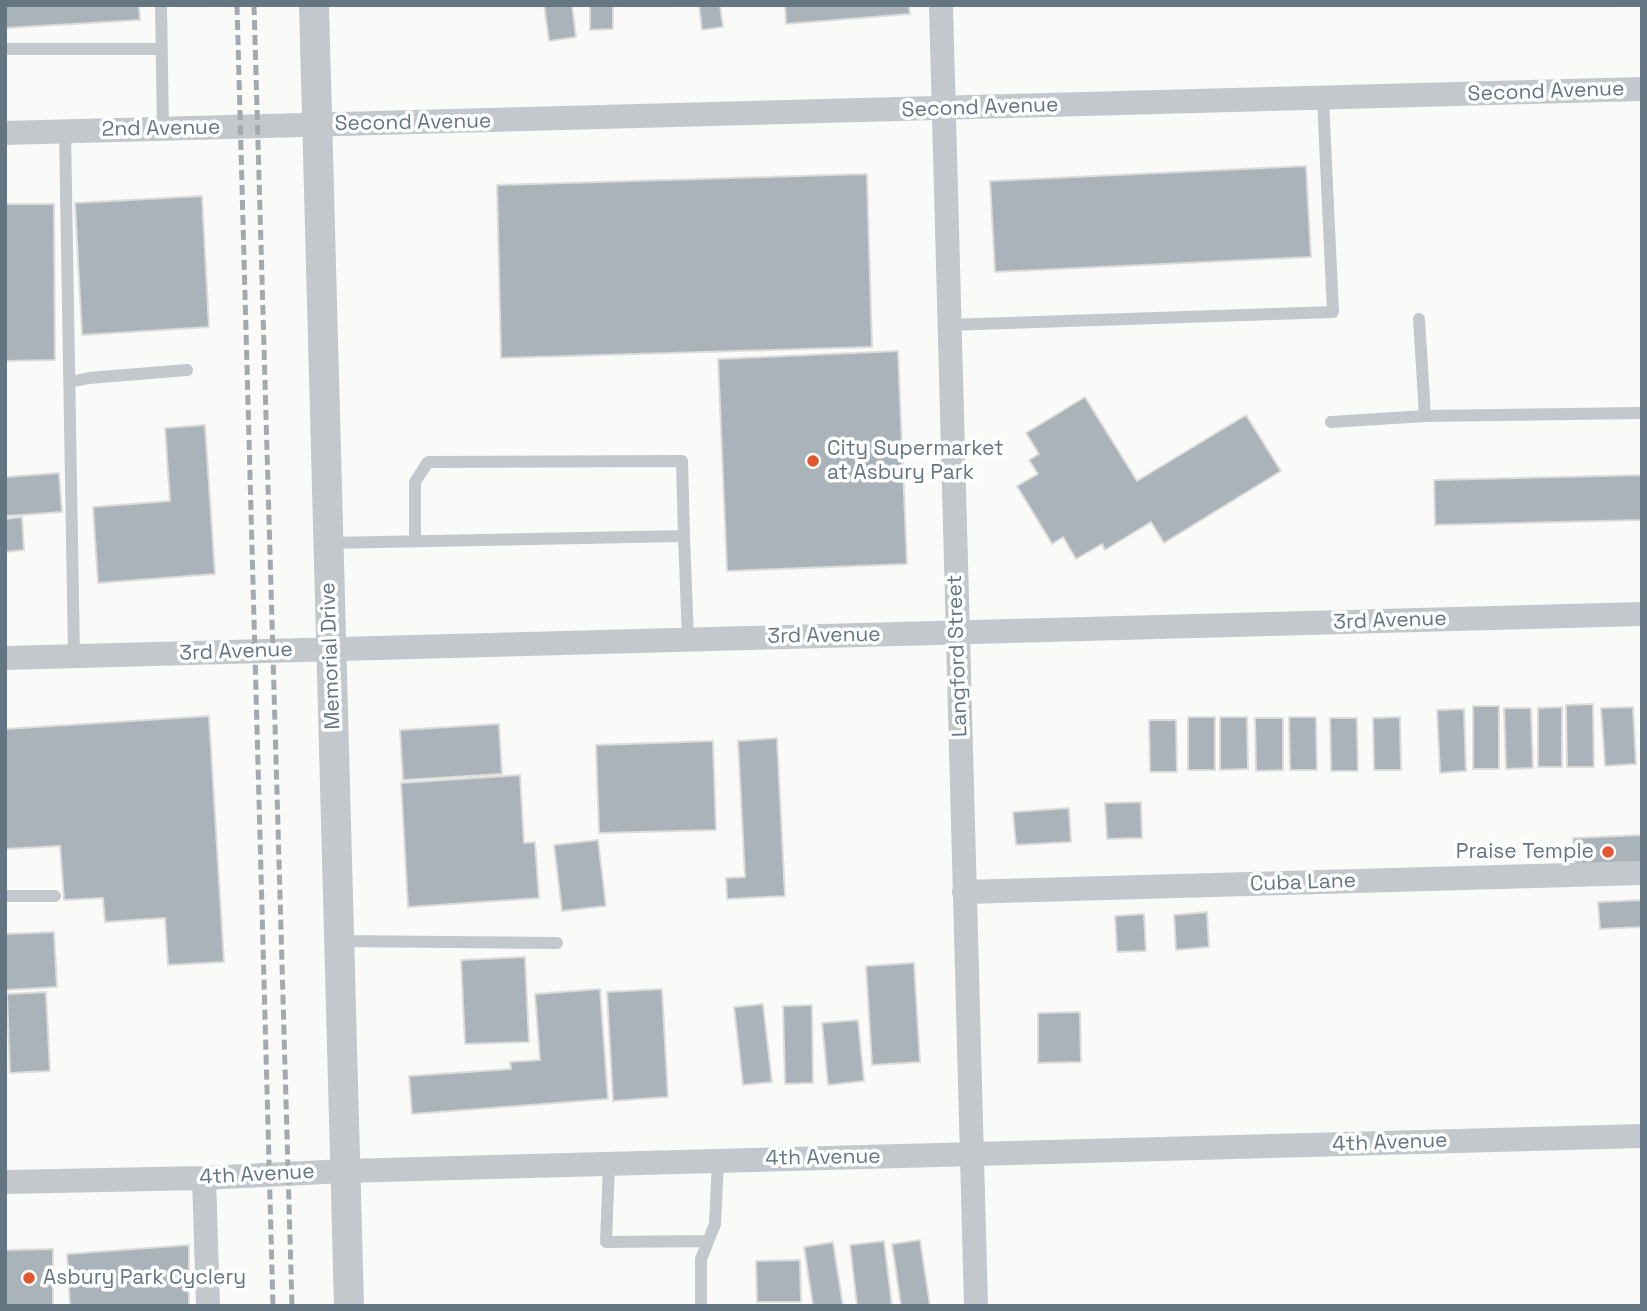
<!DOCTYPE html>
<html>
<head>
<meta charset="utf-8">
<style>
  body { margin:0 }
  #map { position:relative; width:1647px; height:1311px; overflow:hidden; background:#fafaf8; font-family:"Space Grotesk",sans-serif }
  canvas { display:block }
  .frame { position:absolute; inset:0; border:7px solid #657683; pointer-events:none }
</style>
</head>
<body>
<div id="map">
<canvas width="1647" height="1311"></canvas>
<div class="frame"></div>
</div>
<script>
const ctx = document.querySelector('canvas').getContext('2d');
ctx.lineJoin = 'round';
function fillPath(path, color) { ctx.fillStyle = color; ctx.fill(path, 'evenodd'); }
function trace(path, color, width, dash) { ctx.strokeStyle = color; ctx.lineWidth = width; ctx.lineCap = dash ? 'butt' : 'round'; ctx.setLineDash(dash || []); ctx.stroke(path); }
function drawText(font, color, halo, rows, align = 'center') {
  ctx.font = font + ' "Space Grotesk",sans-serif'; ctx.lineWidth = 7; ctx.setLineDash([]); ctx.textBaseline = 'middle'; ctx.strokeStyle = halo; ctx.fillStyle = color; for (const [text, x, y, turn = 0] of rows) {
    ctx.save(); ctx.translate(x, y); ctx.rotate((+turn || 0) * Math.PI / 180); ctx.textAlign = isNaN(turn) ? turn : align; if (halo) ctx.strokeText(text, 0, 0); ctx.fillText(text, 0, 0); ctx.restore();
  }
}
const building = new Path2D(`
  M5,5H139L140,20L5,28Z
  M544,5H572L576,37L549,41Z
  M590,5H613V29L590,30Z
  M699,5H720L723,27L702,30Z
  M785,5H909L910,14L786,24Z
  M1306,166L1311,257L995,272L990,181Z
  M867,174L872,347L501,358L497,185Z
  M202,196L209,327L82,335L75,203Z
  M5,204H54L55,360L5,361Z
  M898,351L907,564L727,571L718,359Z
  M1085,397L1137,481L1246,415L1281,471L1164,543L1151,522L1105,550L1102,544L1076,559L1063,537L1052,544L1017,486L1038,474L1029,460L1039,454L1026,433Z
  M205,425L215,574L98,583L93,507L170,501L165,428Z
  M59,473L62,512L5,516V477Z
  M1642,475V520L1435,525L1434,480Z
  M22,517L24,550L5,552V519Z
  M1593,704L1594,767H1567L1566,705Z
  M1473,706H1499V769H1473Z
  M1562,707V767H1538V708Z
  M1633,707L1636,764L1605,766L1601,708Z
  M1504,708H1531L1533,768L1506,769Z
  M1464,709L1466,771L1440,773L1437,710Z
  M209,716L224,962L168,965L165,918L105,922L103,898L64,900L60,846L5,849V729Z
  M1188,717H1215V770H1188Z
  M1220,717H1247L1248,769L1220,770Z
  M1289,717H1316L1317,770H1290Z
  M1400,717L1401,770H1374L1373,718Z
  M1255,718H1283V770L1256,771Z
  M1330,718H1357L1358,771H1331Z
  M1149,720H1176L1177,772H1150Z
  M499,724L502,774L403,780L400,730Z
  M777,738L785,896L727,899L726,878L745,877L738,741Z
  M713,741L716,830L599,833L596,745Z
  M520,775L524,843L535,842L539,898L408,907L401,783Z
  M1141,802L1142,838L1107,839L1105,803Z
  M1069,808L1071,842L1016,845L1013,812Z
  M1642,835V866L1575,869L1573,838Z
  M598,840L606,906L562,911L554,845Z
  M1642,900V927L1600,929L1598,902Z
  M1207,912L1209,947L1176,950L1174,915Z
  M1144,914L1146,951L1117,952L1115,916Z
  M54,932L57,987L5,990V934Z
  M525,957L529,1042L465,1044L461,960Z
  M914,963L920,1062L872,1065L866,966Z
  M600,989L608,1099L412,1114L409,1076L511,1069L510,1062L540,1060L535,994Z
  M662,989L668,1097L613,1101L607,992Z
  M46,992L50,1071L10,1073L7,994Z
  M763,1004L772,1082L743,1085L734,1007Z
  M812,1005L813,1083L785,1084L783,1006Z
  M1080,1012L1081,1062L1038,1063V1013Z
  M858,1020L864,1081L828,1085L822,1023Z
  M920,1240L930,1306H901L892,1244Z
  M884,1241L892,1306H857L850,1245Z
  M833,1242L843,1306H813L804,1247Z
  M189,1245V1306H70L67,1254Z
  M53,1249V1306H5V1250Z
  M800,1260L801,1302H757L756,1261Z`);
const service = new Path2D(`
  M161,5L163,129
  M5,49H162
  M65,131L74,656
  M1419,319L1425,416L1642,413
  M949,325L1333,312L1323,99
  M70,382L89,378L187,370
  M1331,422L1425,416
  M415,541V482L428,462L682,461L684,536
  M329,543L684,536L688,639
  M5,896H55
  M339,941L557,943
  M609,1164L606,1242L708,1241
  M701,1306V1259L715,1224L718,1161`);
const minor = new Path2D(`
  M941,5L976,1306
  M5,133L1642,89
  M5,658L1642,614
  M964,892L1642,873
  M204,1178L208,1306
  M5,1182L204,1178L345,1171L1642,1136`);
const tertiary = new Path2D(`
  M314,5L349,1306`);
const rail = new Path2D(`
  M237,5L273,1306
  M254,5L292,1306`);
const markers = [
  [813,461,7,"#e4572e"],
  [1608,852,7,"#e4572e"],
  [29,1278,7,"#e4572e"]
];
const streetNames = [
  ["Second Avenue",1546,92,-2],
  ["Second Avenue",980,108,-2],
  ["Second Avenue",413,123,-1],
  ["2nd Avenue",161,129,-1],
  ["3rd Avenue",1390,621,-2],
  ["3rd Avenue",824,636,-1],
  ["3rd Avenue",236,652,-2],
  ["Memorial Drive",331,656,-92],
  ["Langford Street",958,656,-92],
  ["Cuba Lane",1303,883,-2],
  ["4th Avenue",1390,1143,-2],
  ["4th Avenue",823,1158,-1],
  ["4th Avenue",257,1175,-3]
];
const poiNames = [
  ["City Supermarket",827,449],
  ["at Asbury Park",827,473],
  ["Praise Temple",1594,852,"right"],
  ["Asbury Park Cyclery",43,1278]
];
fillPath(building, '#aab3b9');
trace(building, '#dcdcda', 2);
trace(service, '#c3c8cc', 12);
trace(minor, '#c3c8cc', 24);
trace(tertiary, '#c3c8cc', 30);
trace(rail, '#a2aab0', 5, [10, 5]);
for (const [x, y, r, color] of markers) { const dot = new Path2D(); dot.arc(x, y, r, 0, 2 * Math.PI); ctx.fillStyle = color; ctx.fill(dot); trace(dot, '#fff', 2.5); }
drawText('21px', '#657683', '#fff', streetNames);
drawText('21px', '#657683', '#fff', poiNames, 'left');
</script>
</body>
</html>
